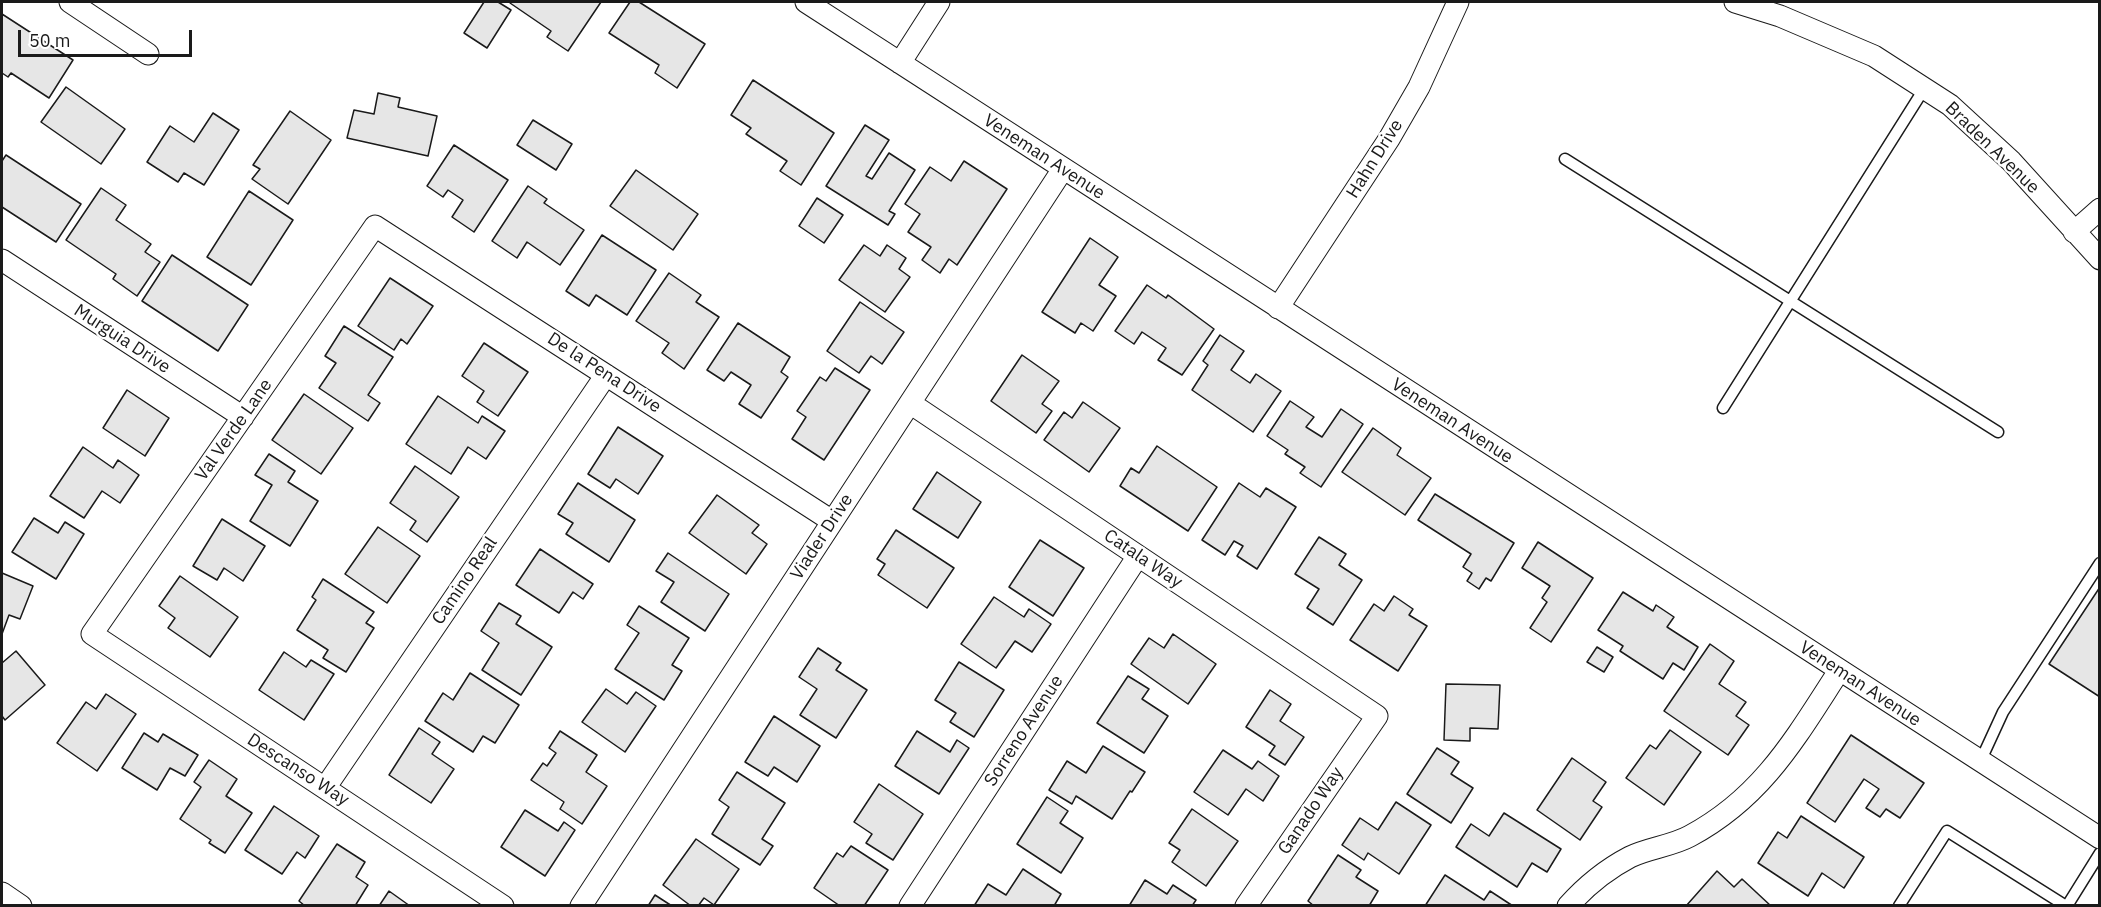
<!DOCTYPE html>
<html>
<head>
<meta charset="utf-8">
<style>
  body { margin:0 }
  #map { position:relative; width:2101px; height:907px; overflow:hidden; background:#fff; font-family:"IBM Plex Sans",sans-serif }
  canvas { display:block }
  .frame { position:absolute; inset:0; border:3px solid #1a1a1a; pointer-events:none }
  .scale { position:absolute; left:18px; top:30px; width:174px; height:27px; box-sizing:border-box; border:3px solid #1a1a1a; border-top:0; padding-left:8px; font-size:18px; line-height:21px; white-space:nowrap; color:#1a1a1a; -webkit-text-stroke:4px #fff; paint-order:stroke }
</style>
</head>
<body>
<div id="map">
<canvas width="2101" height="907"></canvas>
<div class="frame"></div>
<div class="scale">50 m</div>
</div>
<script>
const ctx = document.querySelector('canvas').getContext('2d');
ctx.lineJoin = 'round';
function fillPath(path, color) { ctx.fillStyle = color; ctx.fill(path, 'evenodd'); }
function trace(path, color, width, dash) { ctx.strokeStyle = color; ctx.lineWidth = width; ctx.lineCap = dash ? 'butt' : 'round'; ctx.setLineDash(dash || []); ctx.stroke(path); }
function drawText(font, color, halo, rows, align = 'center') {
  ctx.font = font + ' "IBM Plex Sans",sans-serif'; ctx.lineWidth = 4.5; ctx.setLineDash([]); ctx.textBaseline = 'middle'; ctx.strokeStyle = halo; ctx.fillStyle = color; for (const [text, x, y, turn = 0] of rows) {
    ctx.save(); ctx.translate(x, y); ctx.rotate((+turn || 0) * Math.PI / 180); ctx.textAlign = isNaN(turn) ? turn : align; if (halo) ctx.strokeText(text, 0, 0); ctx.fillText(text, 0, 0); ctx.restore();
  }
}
const building = new Path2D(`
  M484,2H498L511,10L487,48L464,33Z
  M511,2H601L568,51L547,37L551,31L510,3Z
  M630,2H639L705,44L677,88L655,73L659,65L609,33Z
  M2,14L73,60L49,98L11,73L8,77L2,73Z
  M753,80L834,133L801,185L780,171L787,161L746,134L751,128L731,115Z
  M66,87L125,129L101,164L41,122Z
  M378,93L400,98L398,107L437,116L428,156L347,138L354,110L374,114Z
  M290,111L331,140L288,204L252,179L260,169L253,165Z
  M213,113L239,130L204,185L184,173L178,182L147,162L170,126L194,142Z
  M533,120L572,144L556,170L517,145Z
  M865,125L889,140L866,176L872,179L889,153L915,170L889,211L895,214L888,225L826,186Z
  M454,145L508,180L474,232L452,217L463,200L448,190L443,197L427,186Z
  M6,155L81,204L56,242L2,207V161Z
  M964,161L1007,189L957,265L949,259L940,273L922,260L931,247L908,232L920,214L905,204L930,167L951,181Z
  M636,170L698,214L673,250L610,206Z
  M528,186L547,199L544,203L584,230L560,265L527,242L517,258L492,241Z
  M101,188L126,205L116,220L151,244L145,252L160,262L137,296L113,279L116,274L66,240Z
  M249,191L293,220L251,285L207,257Z
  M817,198L843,215L824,243L799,226Z
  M602,235L656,270L627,315L596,295L589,306L566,291Z
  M1090,238L1118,257L1099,285L1116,296L1093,331L1081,323L1075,333L1042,312Z
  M864,245L880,256L887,245L906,258L899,269L910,277L885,312L839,280Z
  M172,255L248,305L218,351L142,301Z
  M669,273L701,295L696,302L719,317L684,369L662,353L669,343L636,321Z
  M390,278L433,306L407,344L401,339L394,350L358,326Z
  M1147,285L1166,298L1168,295L1214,329L1182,375L1158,360L1166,348L1142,332L1134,344L1115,331Z
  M860,302L904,332L882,364L871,356L859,373L827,351Z
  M738,323L790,357L781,372L788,377L761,418L739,404L751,385L731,372L724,381L707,370Z
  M344,326L393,357L368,395L380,403L368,421L319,388L336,363L325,356Z
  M1220,335L1244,351L1231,370L1250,383L1256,374L1281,391L1253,432L1192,390L1208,365L1203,361Z
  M484,343L528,372L498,416L477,402L484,391L462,376Z
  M1022,355L1059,381L1042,404L1052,411L1036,433L991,401Z
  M835,368L870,390L824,460L792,439L806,417L797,411L820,377L826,381Z
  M127,390L169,418L145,456L103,428Z
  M304,394L353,428L321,474L272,440Z
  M438,396L478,423L482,416L505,431L486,459L468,447L451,474L406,444Z
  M1290,401L1314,417L1306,427L1322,437L1341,409L1363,424L1321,487L1300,473L1305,467L1285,454L1288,450L1267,436Z
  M1083,402L1120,428L1089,472L1044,440L1064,412L1072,418Z
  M618,427L663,456L638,494L616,479L610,488L588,474Z
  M1373,428L1401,448L1397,455L1431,478L1405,515L1342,472Z
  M1157,446L1217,487L1188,531L1120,486L1131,468L1139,473Z
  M83,447L113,468L118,460L139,475L120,503L102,491L84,518L50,496Z
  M269,454L295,471L288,482L318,501L290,546L250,521L272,485L255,475Z
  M415,466L459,497L427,542L410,530L416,521L390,503Z
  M937,472L981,502L958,538L913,509Z
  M578,483L635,520L609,562L566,534L573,523L558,514Z
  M1239,483L1260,497L1266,488L1296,507L1257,569L1237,556L1243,546L1234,541L1225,555L1202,540Z
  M1435,494L1514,543L1491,581L1486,578L1479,589L1467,581L1472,573L1463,567L1471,554L1418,520Z
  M717,495L759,525L752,533L767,544L746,574L689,533Z
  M34,518L58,533L65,522L84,534L56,579L12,552Z
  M222,519L265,546L243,581L224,568L217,580L193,566Z
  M378,527L420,556L387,603L345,574Z
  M896,530L954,568L927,608L878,575L885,564L877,559Z
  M1319,537L1346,554L1339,565L1362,580L1333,625L1307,608L1319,589L1295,574Z
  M1040,540L1084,568L1053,616L1009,587Z
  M1538,542L1593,578L1551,642L1530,628L1547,602L1542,598L1550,586L1522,568Z
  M540,549L593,584L583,599L573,592L559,613L516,585Z
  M668,553L729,594L705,631L661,602L674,582L656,571Z
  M2,573L33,586L20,619L9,615L2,634Z
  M180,576L238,617L210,657L168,628L175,618L159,606Z
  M323,579L374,612L366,623L374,628L346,672L323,658L328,650L297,630L316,600L312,597Z
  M2100,587V697L2049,664Z
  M1623,592L1653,611L1656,605L1674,617L1667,627L1698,647L1684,670L1673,663L1663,679L1620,651L1623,646L1598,630Z
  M1394,596L1413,609L1409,615L1427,626L1398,671L1350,640L1374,604L1384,611Z
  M994,597L1024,617L1029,609L1051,624L1032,652L1015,641L996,668L961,644Z
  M499,603L521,616L516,624L552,647L521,695L482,670L499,643L481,631Z
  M639,606L689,638L672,665L682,671L664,700L615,669L639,633L627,625Z
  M1173,634L1216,664L1188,704L1131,664L1149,638L1164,648Z
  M1710,644L1734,661L1719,684L1746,702L1736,716L1749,725L1728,755L1664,711Z
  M1597,647L1613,657L1604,672L1587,662Z
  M818,648L841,663L836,670L867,690L836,738L800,715L817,689L799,677Z
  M16,651L45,685L5,720L2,716V663Z
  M284,652L306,667L311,660L334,674L304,720L259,690Z
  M959,662L1004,690L974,737L950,722L956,713L935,700Z
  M470,673L519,705L495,743L483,736L473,752L425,721L443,693L453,700Z
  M1128,676L1149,689L1142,699L1168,716L1144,753L1097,723Z
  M1446,684L1500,685L1498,729L1470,728V741L1444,740Z
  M606,689L627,704L636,692L656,706L625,752L582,722Z
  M1270,690L1291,704L1280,721L1304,737L1285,765L1269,755L1275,746L1246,727Z
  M106,694L136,714L97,771L57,743L86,702L96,709Z
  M774,716L820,746L797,782L774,767L768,776L745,762Z
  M419,728L440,742L432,754L454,769L431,803L389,775Z
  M1670,730L1701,752L1664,805L1626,778L1650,745L1656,749Z
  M560,731L597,755L586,772L607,786L582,824L560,809L564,802L531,780L543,763L547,766L556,753L549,748Z
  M917,731L950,752L957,740L969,748L939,794L895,766Z
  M144,733L158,742L163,734L198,755L185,776L170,768L157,790L122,768Z
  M1851,735L1924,783L1900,818L1886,809L1880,817L1866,808L1879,789L1864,779L1835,822L1807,803Z
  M1103,746L1145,772L1132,792L1130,791L1112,819L1076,796L1072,804L1049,790L1067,761L1086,773Z
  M1437,748L1459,762L1451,774L1473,788L1451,823L1407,794Z
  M1223,750L1252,769L1258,761L1279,776L1263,801L1246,789L1228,815L1194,792Z
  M1572,758L1606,782L1593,801L1602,807L1580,840L1537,810Z
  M209,760L237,779L226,796L252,813L225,853L209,843L211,840L180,819L201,787L194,782Z
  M737,772L785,803L762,839L773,846L760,865L712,834L729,807L719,800Z
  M879,784L923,814L893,860L866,843L872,834L854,822Z
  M1047,797L1068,811L1060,823L1083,838L1061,873L1017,844Z
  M1396,802L1431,825L1399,874L1368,853L1364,860L1342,845L1360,818L1378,830Z
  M274,806L319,836L305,858L297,852L282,874L245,850Z
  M1192,809L1238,841L1206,886L1172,862L1180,850L1169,843Z
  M525,810L558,831L564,822L575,830L545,876L501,847Z
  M1504,813L1561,849L1547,872L1532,863L1517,887L1456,847L1471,824L1489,836Z
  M1801,816L1864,857L1844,888L1822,873L1808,896L1758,863L1778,832L1787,838Z
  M696,839L739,869L714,905L704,898L698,906H691L663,885Z
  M337,844L365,862L356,877L368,885L355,906H305L299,901Z
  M851,846L888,870L864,906H840L814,888L837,853L843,857Z
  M1338,855L1361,870L1356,877L1378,891L1369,906H1314L1308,901Z
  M1023,869L1061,894L1054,906H974L988,884L1006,895Z
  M1717,871L1734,887L1742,879L1771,906H1686Z
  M1445,875L1484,900L1490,891L1513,906H1425Z
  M1145,880L1167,894L1173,885L1196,900L1192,906H1129Z
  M389,891L410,906H379Z
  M655,895L672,906H648Z`);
const lane = new Path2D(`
  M1565,159L1998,432
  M1723,408L1924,89
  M1980,762L2003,712L2100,563
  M1899,906L1947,831L2066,906
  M2067,906L2100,853`);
const street = new Path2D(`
  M70,2L148,54
  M806,2L2100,838
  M1735,2L1780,16L1874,56L1950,105L2011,161L2100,259
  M900,63L939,2
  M2074,232L2100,209
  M2,260L243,417
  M1278,308L1389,139L1419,87L1458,2
  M910,403L1377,716L1246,906
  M325,788L606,375
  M2,893L21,906
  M503,906L92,634L375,226L832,521
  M581,906L1063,169
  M910,906L1138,556
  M1568,906C1585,887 1607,869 1630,857C1648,848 1672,846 1690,836C1763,797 1796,737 1839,671`);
const streetNames = [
  ["Braden Avenue",1992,148,44],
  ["Veneman Avenue",1044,157,33],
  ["Hahn Drive",1375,159,-58],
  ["Murguia Drive",122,339,33],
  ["De la Pena Drive",604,373,33],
  ["Veneman Avenue",1452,421,33],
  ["Val Verde Lane",234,430,-55],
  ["Viader Drive",822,537,-57],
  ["Catala Way",1143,559,34],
  ["Camino Real",465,581,-56],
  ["Veneman Avenue",1860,684,33],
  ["Sorreno Avenue",1024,731,-57],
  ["Descanso Way",298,770,33],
  ["Ganado Way",1311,811,-56]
];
fillPath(building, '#e6e6e6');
trace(building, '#1a1a1a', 1.5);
trace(lane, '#1a1a1a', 13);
trace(street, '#1a1a1a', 23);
trace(lane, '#fff', 10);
trace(street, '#fff', 21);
drawText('18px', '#1a1a1a', '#fff', streetNames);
</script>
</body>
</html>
